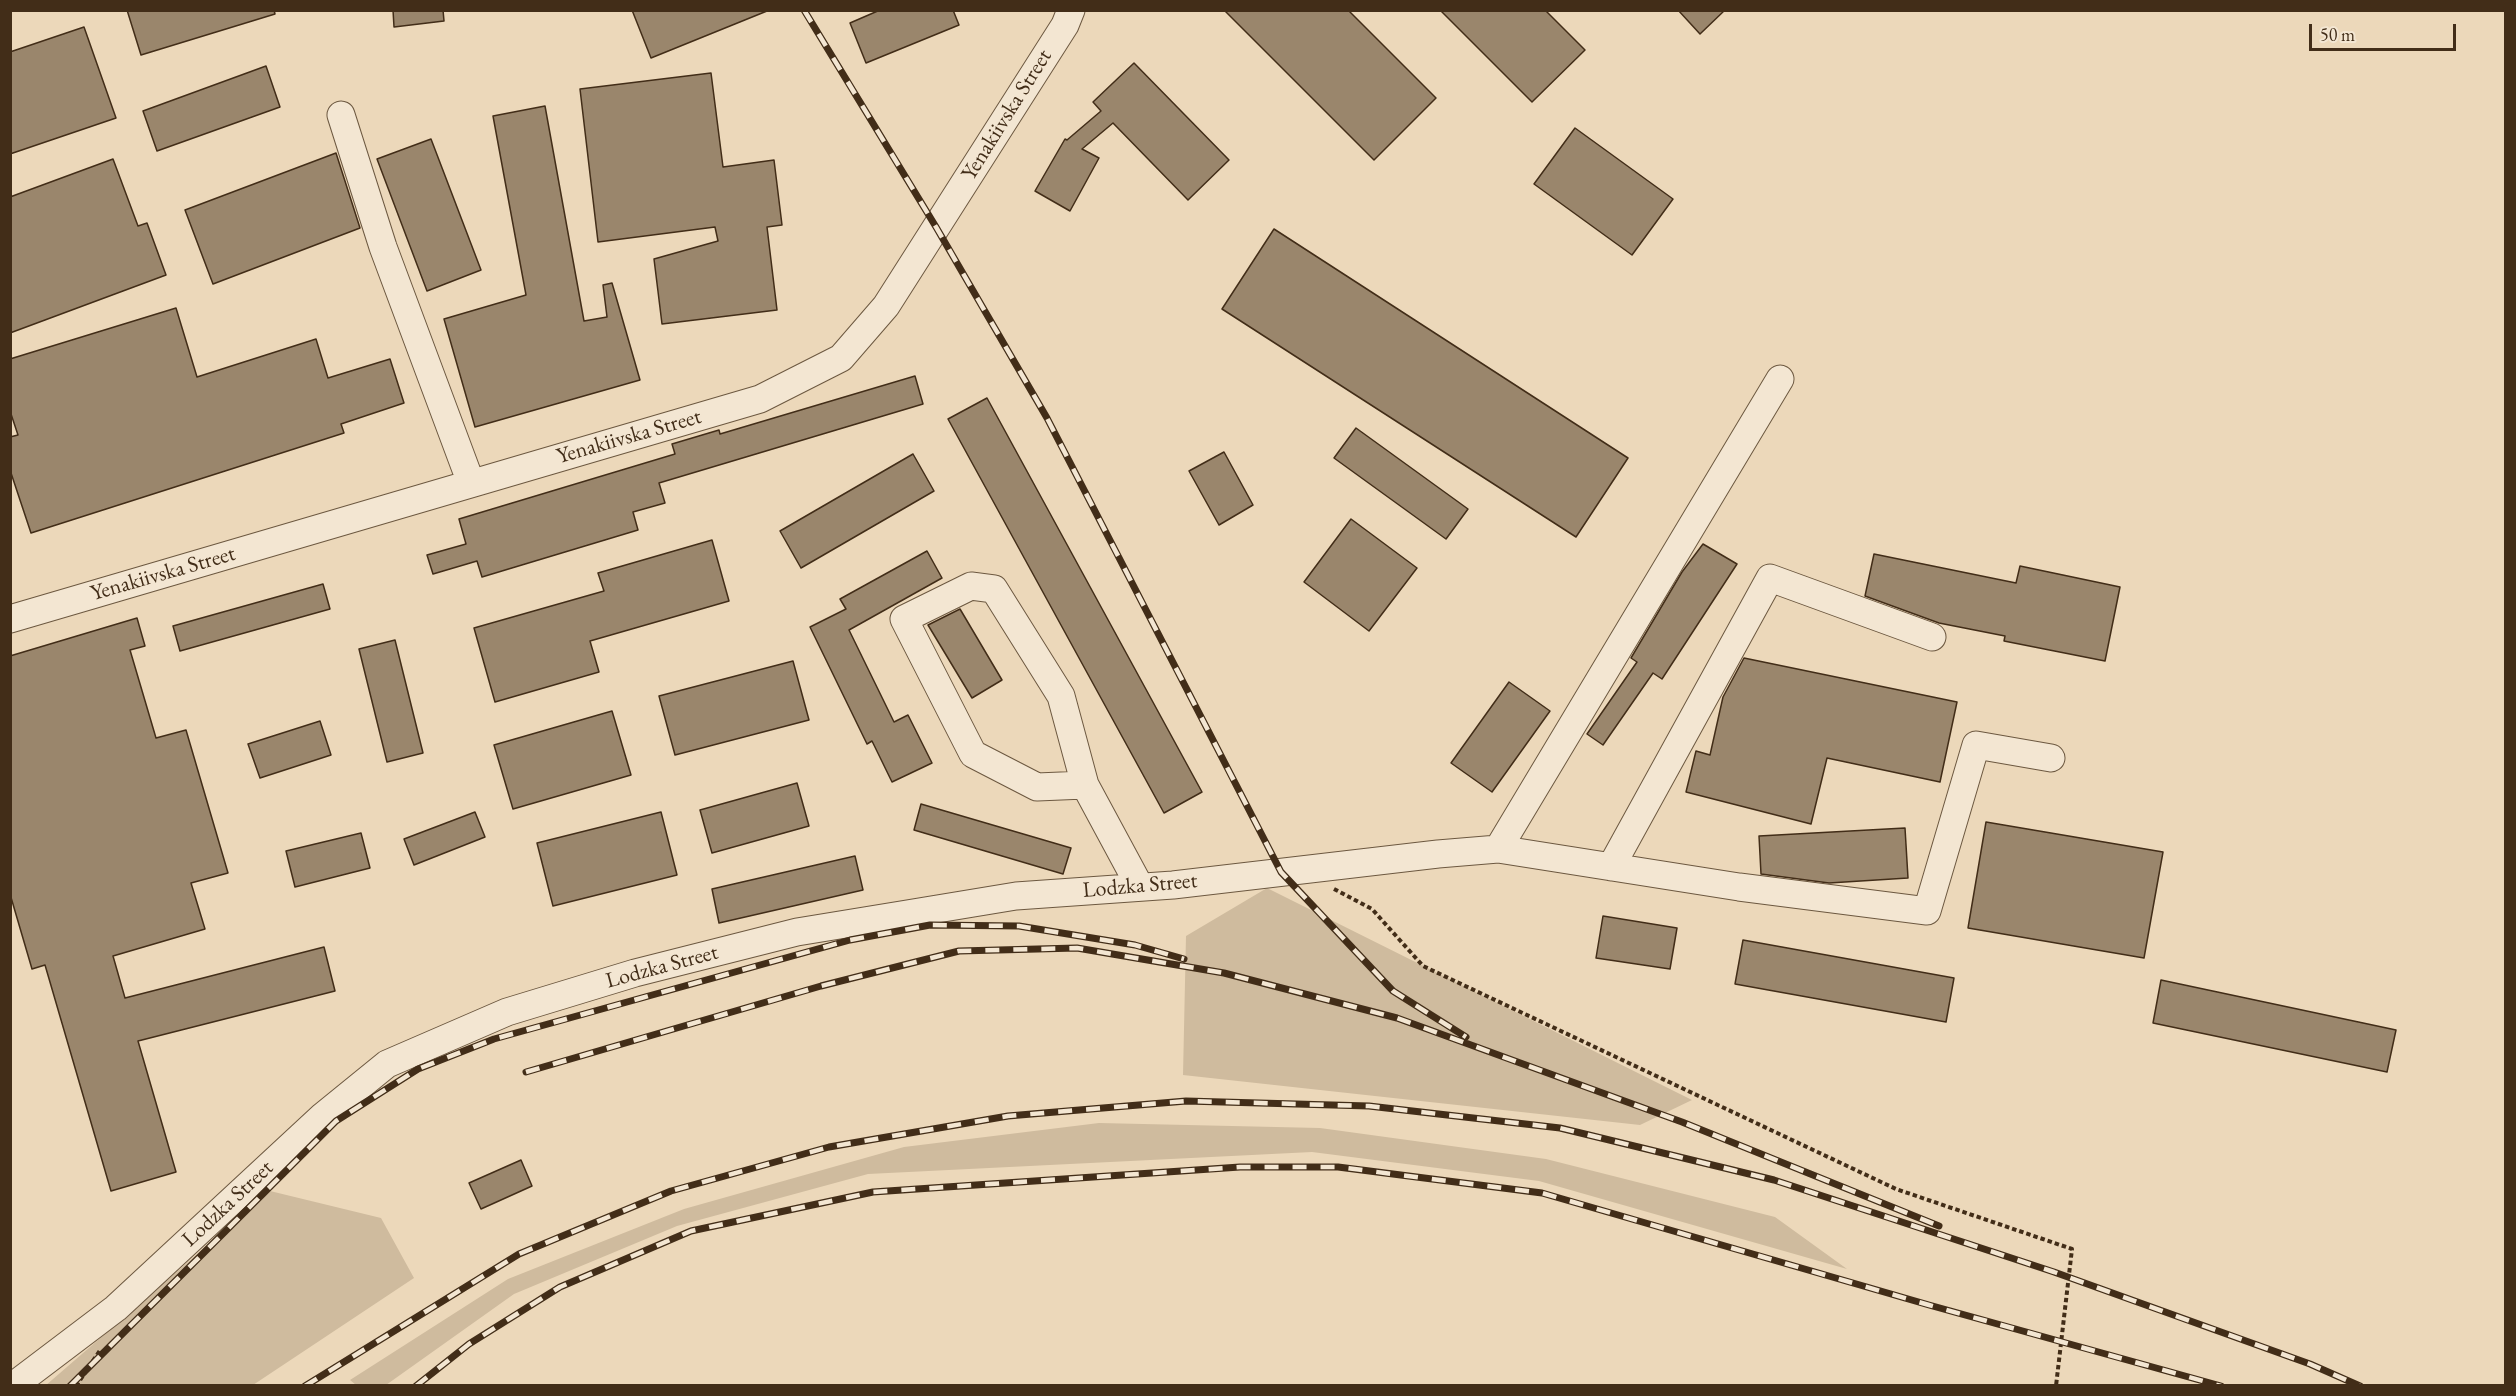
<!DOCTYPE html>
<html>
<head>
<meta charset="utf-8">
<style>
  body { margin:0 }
  #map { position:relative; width:2516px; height:1396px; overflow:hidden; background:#ecd8ba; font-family:"EB Garamond",serif }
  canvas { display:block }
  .frame { position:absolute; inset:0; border:12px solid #422d18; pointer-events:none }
  .scale { position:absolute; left:2309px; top:24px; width:147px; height:27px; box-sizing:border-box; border:3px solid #422d18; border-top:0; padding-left:8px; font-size:18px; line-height:21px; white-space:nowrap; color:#422d18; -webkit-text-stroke:4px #f3e6d2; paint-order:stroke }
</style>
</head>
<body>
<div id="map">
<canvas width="2516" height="1396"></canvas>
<div class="frame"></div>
<div class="scale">50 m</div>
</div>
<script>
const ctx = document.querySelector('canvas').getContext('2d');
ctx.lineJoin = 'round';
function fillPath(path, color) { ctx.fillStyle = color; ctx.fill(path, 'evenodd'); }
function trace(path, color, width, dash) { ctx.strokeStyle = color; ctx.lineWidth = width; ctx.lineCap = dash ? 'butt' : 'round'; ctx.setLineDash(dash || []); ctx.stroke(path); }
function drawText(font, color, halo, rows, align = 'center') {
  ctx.font = font + ' "EB Garamond",serif'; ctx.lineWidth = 4.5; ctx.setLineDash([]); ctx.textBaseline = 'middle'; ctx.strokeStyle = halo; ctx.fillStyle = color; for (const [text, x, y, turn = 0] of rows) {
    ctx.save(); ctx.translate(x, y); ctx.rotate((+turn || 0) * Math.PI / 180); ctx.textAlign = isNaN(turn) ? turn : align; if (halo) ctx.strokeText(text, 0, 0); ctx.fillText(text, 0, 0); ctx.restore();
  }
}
const green = new Path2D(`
  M1267,888L1692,1100L1640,1125L1183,1075L1186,936Z
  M1099,1123L1320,1128L1546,1159L1775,1217L1847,1269L1539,1181L1312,1152L868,1174L677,1226L514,1294L386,1385H356L350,1380L508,1279L684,1209L904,1147Z
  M270,1191L381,1218L414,1278L253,1385L45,1386Z`);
const building = new Path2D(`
  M127,10H274L275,14L141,55Z
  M393,10H443L444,21L394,27Z
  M632,10H766L767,11L651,58Z
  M880,10H953L959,25L866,63L850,23Z
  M1224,10H1348L1436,98L1374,160Z
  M1440,10H1545L1585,50L1532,102Z
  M1678,10H1725L1700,34Z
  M84,27L116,118L10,154V52Z
  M1134,63L1229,160L1188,200L1113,123L1082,149L1099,158L1070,211L1035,191L1065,139L1067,140L1101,111L1093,102Z
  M266,66L280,107L157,151L143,111Z
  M711,73L723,167L774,160L782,225L767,227L777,310L662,324L654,259L718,241L715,227L598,242L580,89Z
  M545,106L584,321L607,317L603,285L612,283L640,380L475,427L444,319L526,295L493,116Z
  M1575,128L1673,199L1632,255L1534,184Z
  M431,139L481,270L427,291L377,159Z
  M336,153L360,228L213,284L185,210Z
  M113,159L138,226L147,223L166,275L10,333V197Z
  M1274,229L1628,458L1576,537L1222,309Z
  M176,308L197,377L316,339L328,378L390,359L404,403L341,424L344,433L31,533L10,470V437L18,435L10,411V359Z
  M915,376L923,404L659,483L665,503L633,512L638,530L482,577L477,561L433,574L427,555L466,544L459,519L675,454L672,444L719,430L720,434Z
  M987,398L1202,792L1164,813L948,419Z
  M1356,428L1468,509L1446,539L1334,458Z
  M1224,452L1253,505L1219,525L1189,471Z
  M913,454L934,491L801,568L780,531Z
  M1351,519L1417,568L1369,631L1304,582Z
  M712,540L729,601L590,641L599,672L495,702L474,628L604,591L598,573Z
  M1703,544L1737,564L1662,679L1653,673L1603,745L1587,734L1637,662L1631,658L1682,572Z
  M927,551L942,578L849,630L894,722L908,715L932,763L892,782L872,741L867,744L810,627L846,609L840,599Z
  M1874,554L2016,583L2020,566L2120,587L2105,661L2004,641L2005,636L1939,623L1865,596Z
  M323,584L330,609L180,651L173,626Z
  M960,609L1002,680L972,698L928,625Z
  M137,618L145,646L130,650L156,738L186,730L228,873L191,883L205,929L113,956L125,998L324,947L335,991L138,1041L176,1172L111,1191L45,965L32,969L10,894V656Z
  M395,640L423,753L387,762L359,649Z
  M1744,658L1957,702L1940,782L1827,758L1811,824L1686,792L1696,751L1710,755L1723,697Z
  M793,661L809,720L675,755L659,696Z
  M1509,682L1550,711L1492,792L1451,763Z
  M612,711L631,775L513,809L494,745Z
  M320,721L331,755L260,778L248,744Z
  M797,783L809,826L712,853L700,810Z
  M921,804L1071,848L1063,874L914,830Z
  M475,812L485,837L414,865L404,839Z
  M661,812L677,875L553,906L537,843Z
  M1986,822L2163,852L2144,958L1968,928Z
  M1905,828L1908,878L1829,883L1761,874L1759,836Z
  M361,833L370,868L295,887L286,851Z
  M855,856L863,890L719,923L712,889Z
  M1603,916L1677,928L1670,969L1596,958Z
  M1743,940L1954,978L1946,1022L1735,984Z
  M2161,980L2396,1030L2387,1072L2153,1023Z
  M521,1160L532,1186L481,1209L469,1183Z`);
const path = new Path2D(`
  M1334,889L1372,909L1423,966L1896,1189L2072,1249L2056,1386
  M76,1386L101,1349`);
const minor = new Path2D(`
  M341,115L383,247L471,483
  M10,619L760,399L841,358L886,306L1065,25L1071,10
  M1085,785L1061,696L994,589L971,586L904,619L973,754L1037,787L1085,785L1140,887
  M1498,849L1739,887L1927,911L1976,745L2051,758
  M1611,867L1770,578L1932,637
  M13,1386L116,1308L323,1116L387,1064L507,1012L635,973L797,932L907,914L1016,896L1173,885L1438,854L1498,849L1780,379`);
const rail = new Path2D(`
  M804,10L936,227L1047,418L1281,872L1393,991L1466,1037
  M526,1072L821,986L959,951L1077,948L1224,973L1397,1018L1682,1122L1939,1226
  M70,1386L336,1121L418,1069L494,1039L850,940L930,925L1019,926L1135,945L1184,959
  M305,1386L519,1254L671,1191L829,1147L1008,1116L1186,1101L1369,1106L1560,1128L1774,1180L2054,1272L2310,1364L2360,1386
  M416,1386L469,1344L560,1287L691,1231L873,1192L1240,1167H1338L1542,1193L1929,1305L2221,1386`);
const streetNames = [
  ["Yenakiivska Street",1007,115,-58],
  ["Yenakiivska Street",629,437,-16],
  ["Yenakiivska Street",163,574,-16],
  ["Lodzka Street",1140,886,-5],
  ["Lodzka Street",662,967,-15],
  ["Lodzka Street",228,1204,-43]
];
fillPath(green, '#cfbb9e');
fillPath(building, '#9a866c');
trace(building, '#422d18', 1.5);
trace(minor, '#6c5840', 29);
trace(path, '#422d18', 4, [4.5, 3]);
trace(minor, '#f3e6d2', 27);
trace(rail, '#422d18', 7);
trace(rail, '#f3e6d2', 4.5, [14]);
drawText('22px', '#422d18', '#f3e6d2', streetNames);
</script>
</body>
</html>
